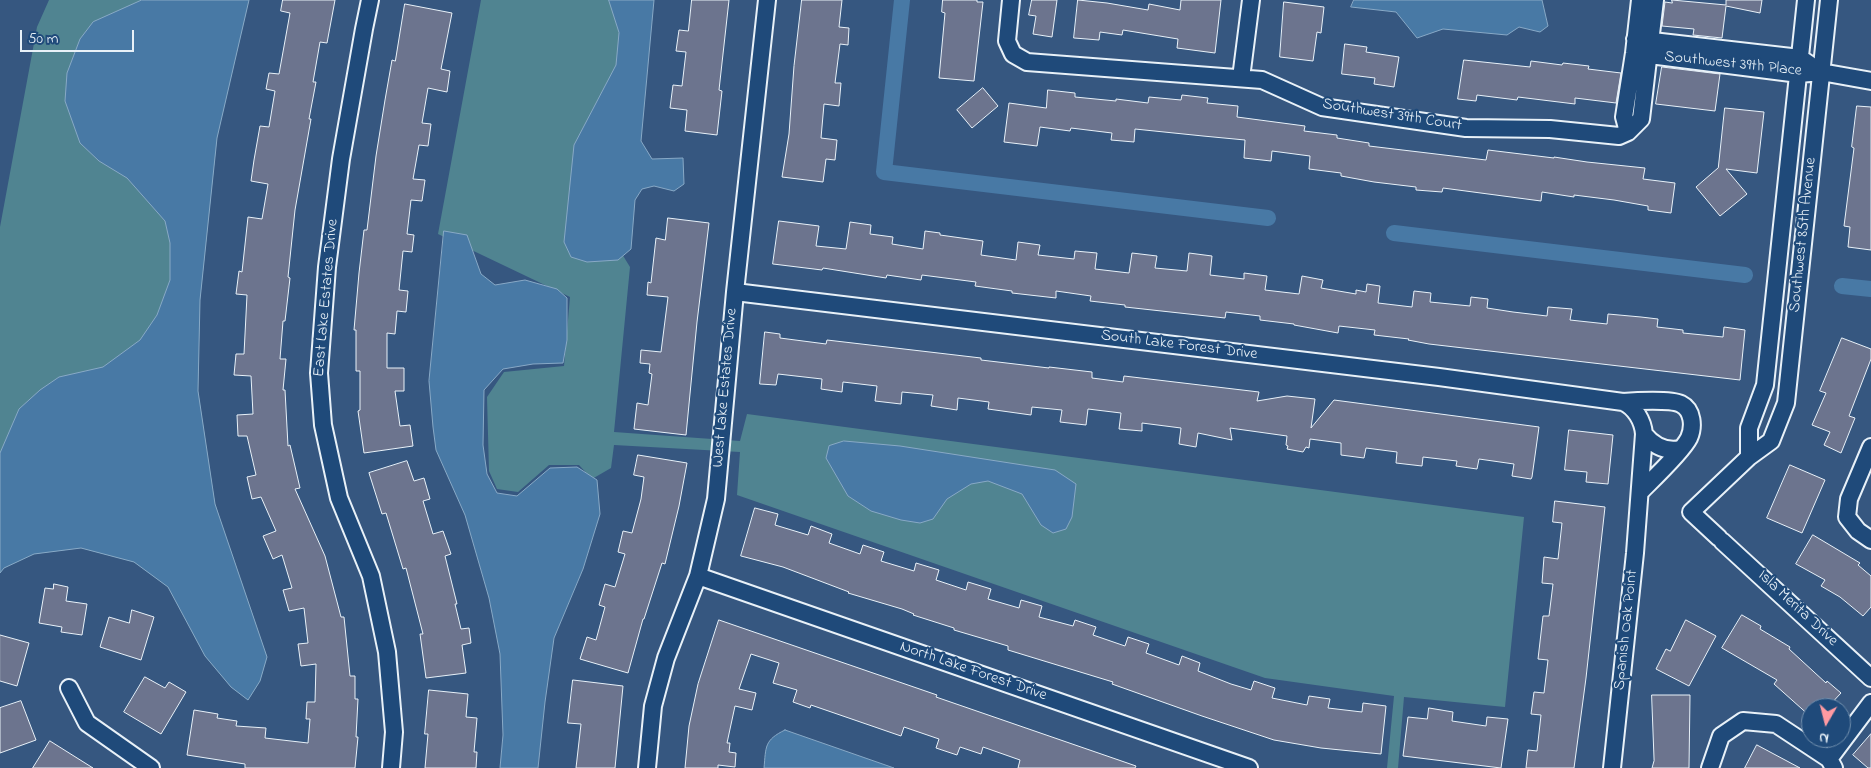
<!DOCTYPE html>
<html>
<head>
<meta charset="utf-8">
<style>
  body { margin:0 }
  #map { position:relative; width:1871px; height:768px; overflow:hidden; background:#365780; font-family:"Indie Flower",sans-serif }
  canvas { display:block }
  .north { position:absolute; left:1801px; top:698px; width:50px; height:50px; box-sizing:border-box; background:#1f4a7a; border:1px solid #6f8dac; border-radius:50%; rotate:188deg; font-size:14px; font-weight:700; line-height:20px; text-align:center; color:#e8f1f8 }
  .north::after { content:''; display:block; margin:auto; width:18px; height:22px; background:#ff9aa2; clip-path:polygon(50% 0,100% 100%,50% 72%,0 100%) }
  .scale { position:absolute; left:20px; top:30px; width:114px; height:22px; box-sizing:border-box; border:2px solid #e8f1f8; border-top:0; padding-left:6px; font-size:15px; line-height:18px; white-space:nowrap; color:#e8f1f8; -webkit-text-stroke:4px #1f4a7a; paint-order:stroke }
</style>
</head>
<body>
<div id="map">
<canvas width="1871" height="768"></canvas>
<div class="north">N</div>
<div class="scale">50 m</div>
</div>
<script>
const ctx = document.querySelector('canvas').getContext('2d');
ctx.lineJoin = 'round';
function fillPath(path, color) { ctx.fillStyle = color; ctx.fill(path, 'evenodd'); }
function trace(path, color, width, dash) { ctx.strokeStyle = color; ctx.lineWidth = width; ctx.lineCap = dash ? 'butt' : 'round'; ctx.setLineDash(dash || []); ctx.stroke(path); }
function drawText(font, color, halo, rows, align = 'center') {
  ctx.font = font + ' "Indie Flower",sans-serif'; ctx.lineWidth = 4.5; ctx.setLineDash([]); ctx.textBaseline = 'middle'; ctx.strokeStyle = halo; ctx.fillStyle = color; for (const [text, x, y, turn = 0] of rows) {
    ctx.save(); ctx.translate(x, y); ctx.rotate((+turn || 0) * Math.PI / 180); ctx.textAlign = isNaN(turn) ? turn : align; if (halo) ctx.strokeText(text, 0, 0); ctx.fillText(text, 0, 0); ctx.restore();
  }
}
const green = new Path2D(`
  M49,0H249L217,138L200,300L198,391L215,504L267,657L260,681L248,700L231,687L205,656L168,587L134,562L81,548L34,554L4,568L0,573V227L37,27Z
  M481,0H652L622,254L630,267L614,432L740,441L747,414L1524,517L1505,707L1404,697L1398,768H1387L1394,696L1265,678L737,495L740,452L614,445L611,468L592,479L579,465H549L518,492L497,489L489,471L487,397L504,372L564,366L570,297L438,234Z`);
const water = new Path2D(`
  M142,0H249L217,138L200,300L198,391L215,504L267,657L260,681L248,700L231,687L205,656L168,587L134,562L81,548L34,554L4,568L0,573V453L19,409L40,390L59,377L103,367L140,340L157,315L170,280V243L165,221L127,178L99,161L80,143L65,101L67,73L80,39L93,22Z
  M609,0H654L641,141L652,159L683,158L684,184L674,191L654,186L642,189L635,200L631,249L618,260L587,262L571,257L564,242L574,145L616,65L619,33Z
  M1354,0H1542L1548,26L1540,32L1519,27L1507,35L1443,29L1417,38L1396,12L1351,7Z
  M444,231L467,235L481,274L495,285L525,280L557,289L567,298V340L563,363L533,364L503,369L484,390L483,445L487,474L497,493L517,496L550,468L577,467L597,480L600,514L583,569L554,638L545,702L538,768H500L503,735L500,654L489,598L465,515L436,450L433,427L429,381Z
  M844,441L900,446L1055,470L1076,484L1072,517L1066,529L1053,533L1041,525L1022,494L988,481L971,484L947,499L933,519L920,523L901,520L871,511L848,496L826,458L829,446Z
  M785,730L894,768H764C766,747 764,740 785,730Z`);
const canal = new Path2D(`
  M902,0L884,172L1268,218
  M1394,233L1745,275
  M1842,286L1871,289`);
const building = new Path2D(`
  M283,0H335L327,43L320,42L313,82H316L309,119H311L295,210L288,277L290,278L285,321H283L280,359H286L283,390H285L288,446L290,445L300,488L295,489L325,556L341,617H344L350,676H355V699H358L356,737H358L355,768H245V764L187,755L194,710L218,714L217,718L237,721L236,726L266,728L265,738L308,743L310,719H306L307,702H315L316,664L301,666L298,644L308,643L304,608L289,611L283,590L292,588L282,555L273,559L263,536L276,531L261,497L252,499L247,477L256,475L247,436H238L237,415L253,414L251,376L234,375L236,354H244L247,295L236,294L239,271L242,272L248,217L262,219L268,184L251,181L254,160L260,126L269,127L275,91L266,89L269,73L279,74L290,13L281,11Z
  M692,0H729L719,90L722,91L717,135L685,131L687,110L670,108L673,85L682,86L686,52L676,51L679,30L688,31Z
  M802,0H842L839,27L849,28L848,45L840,44L835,83H841L839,106L824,104L821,138L837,140L835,160L826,159L823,182L782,177L789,134L794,66Z
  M943,0H977V2H983L974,81L939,78L945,13L942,12Z
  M1032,0H1057L1052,37L1033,34L1036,16L1029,15Z
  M1078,0L1107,3L1148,10L1149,4L1180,10L1181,0H1221L1215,53L1177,48L1178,39L1123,30L1122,35L1100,32L1099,40L1074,38Z
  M1672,0L1726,5V0H1762L1760,13L1726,6L1722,38L1693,35L1694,29L1662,26L1665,2L1672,3Z
  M1284,2L1324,7L1321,33L1317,32L1313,61L1280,57Z
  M405,4L452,13L441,69L450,71L447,92L428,88L422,123L431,124L428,146L419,145L413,179L425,180L422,201L411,200L407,234L414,235L412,252L403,251L399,290L408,291L406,312L397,311L395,334L387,333V368H404V391H395L400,426L410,425L413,446L364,453L358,411L360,410V371H356V330H354L359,273L364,230H367L376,156L385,100L392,60L395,61Z
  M1345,44L1367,47L1366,52L1399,57L1394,87L1374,84L1375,78L1342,74Z
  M1464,60L1530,67L1531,61L1562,65L1563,63L1589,66L1588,69L1621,73L1616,103L1575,98V104L1518,97L1517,100L1477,95L1476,101L1458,99Z
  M1662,67L1720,74L1715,111L1656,104Z
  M983,88L998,106L972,128L957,110Z
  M1048,90L1075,93V97L1116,101V99L1148,103L1149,97L1181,100L1182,95L1208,98L1207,103L1238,106L1237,117L1305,126L1304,131L1337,135V138L1369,143V146L1486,160L1488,150L1554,158V157L1587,162L1645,168L1643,179L1675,183L1671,213L1648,210V206L1614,200L1574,195V197L1542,192L1541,201L1443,188L1442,192L1416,190V187L1374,182L1341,176V173L1309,169L1310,156L1272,151L1271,161L1244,158L1245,140L1203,136L1135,129L1134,142L1111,140L1112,133L1071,128L1070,131L1040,127L1037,146L1004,142L1009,103L1046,108Z
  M1857,106L1871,107V250L1848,247L1850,227L1844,226L1854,148L1852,147Z
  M1725,108L1764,112L1757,173L1726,169L1747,194L1720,216L1696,187L1718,168Z
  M668,218L709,223L697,322L686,435L634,429L637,403L648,405L652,374L649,373L650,364L640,363L641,350L661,352L668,297L647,295L648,282L651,283L656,238L665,240Z
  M779,221L819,226L816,246L846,249L850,222L871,225L870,234L893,237L892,244L923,249L925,231L940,233V235L983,241L981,255L1016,260L1018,242L1040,245L1038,255L1074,259L1075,251L1097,253L1095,269L1129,273L1132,253L1157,256L1155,268L1187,271L1189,253L1212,256L1210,275L1244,279V273L1267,276L1265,290L1299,294L1302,276L1323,280L1321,288L1356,294V290L1366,292L1367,284L1380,286L1378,303L1412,307L1414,291L1431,293L1430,302L1470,306L1471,297L1488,299L1487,308L1513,312L1547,316L1548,307L1572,309L1570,320L1607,324L1608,314L1641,317L1658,319L1657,327L1683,330V333L1723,337L1724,327L1745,330L1740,380L1429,344L1408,340L1409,339L1374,335L1375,330L1339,326L1338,333L1294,325V324L1260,320V316L1226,312L1225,318L1125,307V305L1090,301L1091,296L1056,291V298L1012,293V291L975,286L976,282L922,275L921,280L887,275L886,278L823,268L822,270L773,264Z
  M765,332L780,334V338L826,344L827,340L981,358V360L1049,368V367L1092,372V378L1123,382L1124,376L1259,392L1257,401L1287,396L1315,399L1311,428L1334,400L1539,427L1532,477L1531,479L1512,476L1514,464L1479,459L1477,469L1456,466L1457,461L1423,457L1422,466L1396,463L1397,452L1366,448L1364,458L1341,455V443L1310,439L1309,448L1306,447L1303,452L1287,449L1288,446L1286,445L1287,436L1230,428L1232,440L1198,433L1196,447L1179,444L1181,428L1142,423V431L1119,429L1121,413L1088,409L1086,425L1060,422L1062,410L1032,407L1031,415L988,409L989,402L958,398L957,410L931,406L933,395L902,392L901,404L875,401L877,386L843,382L842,392L821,389L822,379L778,374L776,385L760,384Z
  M1842,338L1871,349V359L1849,416L1855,418L1841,453L1824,445L1830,432L1812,425L1826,393L1820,391Z
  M1569,430L1613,435L1608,484L1586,482L1587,472L1565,470Z
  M638,455L687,463L679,506L665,564L662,563L644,619H643L628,673L580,659L587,637L596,640L605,607L599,605L605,584L615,587L625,554L618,552L623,531L632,533L641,499L644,477L634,475Z
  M407,461L414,481L424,478L430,499L423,501L433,534L443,531L451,554L445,556L457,604H455L461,629L469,628L471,643L462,645L466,673L426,678L420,634H423L406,568L403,569L386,513L382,514L369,473Z
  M1790,465L1825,480L1802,533L1767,518Z
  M1555,501L1605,507L1586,678L1574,768H1526L1528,750L1537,751L1541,715L1531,714L1534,692L1544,693L1548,660L1538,659L1543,616H1549L1553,584L1542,583L1544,557L1558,559L1562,523L1553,522Z
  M755,508L778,514L775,525L808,535L811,526L832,534L829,543L860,554L863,545L884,552L881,561L914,571L916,563L939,570L936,580L966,590L968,582L991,589L988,599L1019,608L1021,600L1042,606L1039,617L1073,626L1075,620L1096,627L1093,635L1125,646L1128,637L1149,644L1146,653L1179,665L1182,656L1200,663L1198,671L1231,684L1251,690L1254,681L1275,688L1272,698L1307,705L1309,696L1330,699L1328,708L1362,712L1363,703L1386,706L1381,754L1321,748L1274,740L1202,716L1112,684L1113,682L1008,650V646L954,630V628L913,615L914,614L902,609L848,593L849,592L783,567L741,556Z
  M1813,535L1860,563L1858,565L1871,576V607L1863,616L1840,597L1821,586L1825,580L1796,564Z
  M54,584L68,587L66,601L87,604L82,635L61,632L62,627L39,623L45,588L53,589Z
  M132,610L154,617L141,660L100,647L109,617L129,623Z
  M1742,615L1761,626L1760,629L1790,647L1789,649L1826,683L1827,681L1841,693L1827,708H1811V717L1774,684L1777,680L1722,648Z
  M719,620L937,695L936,697L1136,766L1135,768H1018L1020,760L983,747L981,754L960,747L957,755L936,748L939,739L904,727L901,736L811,705L810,708L793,702L797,690L773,683L779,663L751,654L739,689L756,693L752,710L735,706L727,743H730L729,752L736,753L735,767L718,765V768H685L689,726L698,684Z
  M1686,620L1716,636L1689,686L1656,669L1666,649L1670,651Z
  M0,635L29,643L17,686L0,681Z
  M145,677L165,688L169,682L186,692L161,734L124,712Z
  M573,680L623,686L615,768H576L581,724L568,723Z
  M429,690L468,694L466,717L477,718L474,752H477L476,768H425L428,734H425Z
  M1652,695H1690L1689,768H1652L1654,761Z
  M21,701L36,740L0,753V708Z
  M1429,708L1453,712L1452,721L1486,726L1487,717L1508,719L1501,768L1403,756L1408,717L1427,719Z
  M1871,734V768H1868L1853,755Z
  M50,741L93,768H33Z
  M1757,745L1800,768H1745Z`);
const minor = new Path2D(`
  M370,0L364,29L341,159L327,267L319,373L323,425L339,498L371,576L387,652L394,732L391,768
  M1011,0L1007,41L1013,54L1027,62L1262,80L1322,107L1466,128L1550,129L1619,136L1628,132L1641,119L1655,0
  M1635,39L1800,58L1809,64
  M1634,53L1799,74L1821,72L1871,81
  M1241,78L1251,0
  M1628,132L1624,117L1634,53L1640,0
  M735,292L1439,377L1623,402C1635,401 1671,399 1681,404C1693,410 1694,427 1689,438C1682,452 1652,480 1640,492
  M1644,434C1653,445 1665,452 1680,449
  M1871,447L1849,499L1847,517L1858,531L1871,540
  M1749,457V428L1765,385L1806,0
  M1719,538L1691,512L1749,457L1771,441L1786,403L1829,0
  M1722,541L1871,678
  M698,576L1249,768
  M69,688L87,723L151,768
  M1829,759L1871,703
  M647,768L653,706L666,658L698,576L716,499L735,292L767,0
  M1612,768L1635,553L1644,434C1643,421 1635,407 1623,402
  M1710,768L1721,736L1743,721L1776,724L1829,759L1834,768`);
const streetNames = [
  ["Southwest 39th Place",1733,65,6],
  ["Southwest 39th Court",1392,116,9],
  ["Southwest 85th Avenue",1804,235,-84],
  ["East Lake Estates Drive",327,298,-85],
  ["South Lake Forest Drive",1179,346,7],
  ["West Lake Estates Drive",726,388,-85],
  ["Isla Merita Drive",1797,609,43],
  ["Spanish Oak Point",1627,630,-84],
  ["North Lake Forest Drive",973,672,19]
];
fillPath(green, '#508491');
fillPath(water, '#4879a5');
trace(water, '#88a9c6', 1);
trace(canal, '#4879a5', 16);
fillPath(building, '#6c748e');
trace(building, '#e8f1f8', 1);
trace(minor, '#e8f1f8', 20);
trace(minor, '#1f4a7a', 16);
drawText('16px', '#e8f1f8', '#1f4a7a', streetNames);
</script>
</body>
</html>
